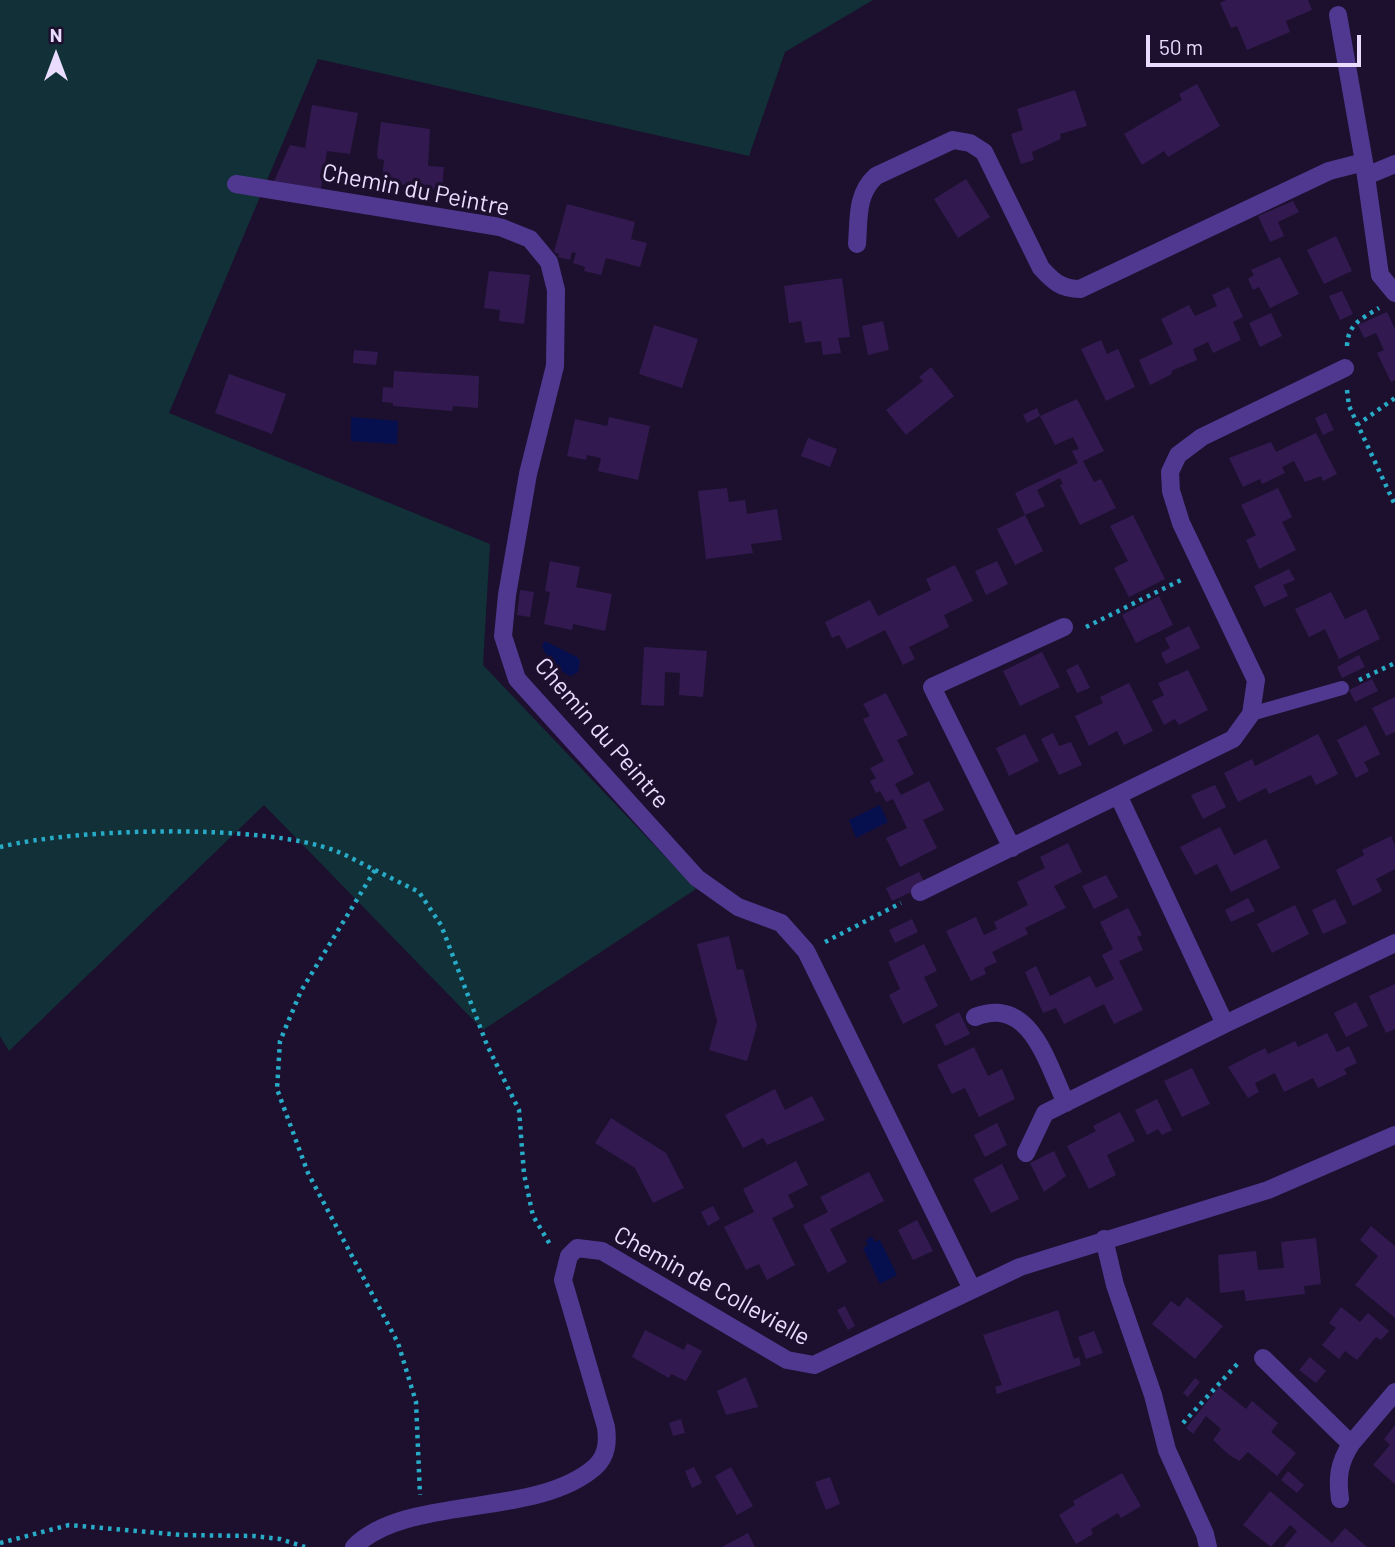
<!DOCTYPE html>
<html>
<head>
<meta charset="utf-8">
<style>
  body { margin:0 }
  #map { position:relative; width:1395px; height:1547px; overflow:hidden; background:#1c102e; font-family:Barlow,sans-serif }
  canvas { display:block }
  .north { position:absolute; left:21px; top:21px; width:70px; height:70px; -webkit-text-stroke:5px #1c102e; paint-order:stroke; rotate:0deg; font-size:19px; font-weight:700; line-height:28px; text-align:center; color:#e9dcff }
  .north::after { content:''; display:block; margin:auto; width:24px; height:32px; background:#e9dcff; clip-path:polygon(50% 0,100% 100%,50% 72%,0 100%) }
  .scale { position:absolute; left:1146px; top:35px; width:215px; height:32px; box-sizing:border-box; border:4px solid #e9dcff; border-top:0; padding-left:9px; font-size:21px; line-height:24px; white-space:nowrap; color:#e9dcff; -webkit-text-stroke:5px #1c102e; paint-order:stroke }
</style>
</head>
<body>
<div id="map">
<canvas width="1395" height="1547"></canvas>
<div class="north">N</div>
<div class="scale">50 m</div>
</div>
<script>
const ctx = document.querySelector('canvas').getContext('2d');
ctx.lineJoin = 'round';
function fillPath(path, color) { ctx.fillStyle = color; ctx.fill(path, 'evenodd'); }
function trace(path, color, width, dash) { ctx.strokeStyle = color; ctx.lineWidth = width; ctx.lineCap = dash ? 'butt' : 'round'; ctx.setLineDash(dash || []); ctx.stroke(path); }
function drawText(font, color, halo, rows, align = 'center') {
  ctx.font = font + ' Barlow,sans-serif'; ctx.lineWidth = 7; ctx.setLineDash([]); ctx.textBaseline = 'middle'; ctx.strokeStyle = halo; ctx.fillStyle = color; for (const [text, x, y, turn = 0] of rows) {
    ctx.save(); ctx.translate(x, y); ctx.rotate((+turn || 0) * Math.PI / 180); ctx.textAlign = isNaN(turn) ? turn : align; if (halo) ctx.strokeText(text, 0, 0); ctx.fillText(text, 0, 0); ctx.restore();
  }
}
const green = new Path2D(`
  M0,0H873L785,52L749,156L318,59L169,413L490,544L483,665L696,889L483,1030L264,805L9,1051L0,1036Z`);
const water = new Path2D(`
  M351,417L398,421L397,444L351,441Z
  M545,641L577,657L580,661L578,672L571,676C561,673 544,656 542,645Z
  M880,805L888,822L856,838L849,820Z
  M872,1236L875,1242L880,1240L897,1275L880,1284L863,1248L868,1245L866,1240Z`);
const building = new Path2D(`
  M1226,0H1308L1312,10L1286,21L1290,32L1247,50L1237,26L1231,28L1220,3Z
  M1197,84L1220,126L1168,157L1164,151L1142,165L1124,134L1182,100L1179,94Z
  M1075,90L1087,126L1060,134L1061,139L1032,152L1034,160L1021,164L1011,134L1023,130L1017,109Z
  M312,105L358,113L350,154L327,151L321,189L274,181L290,145L305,148Z
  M381,122L430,129L428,166L444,167L442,190L382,182L384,160L378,159L377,154Z
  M966,179L990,217L958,238L934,199Z
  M1293,201L1299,212L1278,222L1284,236L1270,242L1258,216Z
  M567,204L635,222L631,239L647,243L640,267L606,258L601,275L584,271L585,267L573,263L576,253L572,252L570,260L558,257L559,254L554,252Z
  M1336,236L1352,271L1324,284L1307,250Z
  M1280,257L1299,294L1270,308L1259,287L1253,290L1248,279L1254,275L1251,270Z
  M489,271L530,275L524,324L499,321L500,310L484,308Z
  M842,278L850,337L838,338L841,353L823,355L821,341L805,343L801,321L789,323L784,286Z
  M1229,287L1243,317L1233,322L1241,340L1213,353L1208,342L1193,349L1197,360L1171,371L1172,374L1150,385L1139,360L1173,344L1161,319L1189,305L1195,316L1217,306L1212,295Z
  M1342,291L1353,314L1340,320L1329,296Z
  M1387,312L1395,329V380L1391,382L1377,353L1384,350L1376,333L1364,338L1358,325Z
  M1271,313L1282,336L1260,347L1249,323Z
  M883,321L889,350L868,355L862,326Z
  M654,325L698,339L682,388L639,374Z
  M1101,340L1107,354L1118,349L1135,387L1106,401L1081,349Z
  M354,350L378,352L376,365L353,363Z
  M931,367L954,396L906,435L886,410L923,381L919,377Z
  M394,371L479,376L478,408L453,406L452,411L393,406V403L382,402L383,387L393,388Z
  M229,374L286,394L272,434L215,413Z
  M1077,399L1104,451L1083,461L1094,482L1101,479L1116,508L1080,525L1060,485L1063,484L1060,478L1037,490L1045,506L1025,515L1015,493L1078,463L1072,451L1079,449L1073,437L1055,445L1040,416Z
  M1037,408L1040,416L1027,423L1023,415Z
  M1326,413L1334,430L1323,435L1315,418Z
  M609,417L650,426L638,480L598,471L601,458L587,455L586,460L567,456L575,419L607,426Z
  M1316,433L1337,474L1323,481L1321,476L1305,482L1294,461L1282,467L1285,473L1262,484L1260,479L1243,487L1229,458L1271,442L1276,452Z
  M808,438L837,449L830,467L801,456Z
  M727,488L729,502L745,500L747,514L777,509L782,540L751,544L753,553L706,559L698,491Z
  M1278,488L1292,517L1282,522L1296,550L1259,569L1246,540L1256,535L1241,505Z
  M1025,515L1043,551L1015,565L997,529Z
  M1133,515L1165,579L1129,597L1114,568L1128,561L1110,526Z
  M550,561L580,567L576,587L612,594L605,631L573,624L572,630L544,624L550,592L545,591Z
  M997,561L1008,584L986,595L975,571Z
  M955,565L973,601L944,615L949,627L909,647L915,659L903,665L885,630L847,649L839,635L832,638L825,622L870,600L878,616L931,590L926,579Z
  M1289,569L1295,580L1283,585L1288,596L1264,607L1254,586Z
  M520,590L534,592L530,617L517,615Z
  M1331,592L1345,619L1366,609L1380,639L1339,659L1325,629L1309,637L1295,609Z
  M1159,596L1173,625L1136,643L1122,615Z
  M1189,626L1200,648L1166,664L1161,653L1170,648L1165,638Z
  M644,647L707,651L703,697L679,695L680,673L665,672L664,706L641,705Z
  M1042,652L1060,687L1020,706L1003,671Z
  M1359,655L1365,667L1342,678L1337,667Z
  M1078,664L1090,688L1077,693L1066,670Z
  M1188,670L1208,710L1179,725L1175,719L1164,725L1152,701L1164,695L1158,683Z
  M1372,679L1378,691L1355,702L1349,690Z
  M1129,683L1153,731L1124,745L1117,731L1089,746L1075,716L1103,703L1100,697Z
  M886,693L908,735L897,740L914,774L895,784L901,795L929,781L944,810L923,820L937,848L900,867L886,838L907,828L893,799L886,802L880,791L876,793L870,781L876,778L870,768L884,761L863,719L870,716L863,704Z
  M1395,697V732L1386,736L1372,708Z
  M1366,725L1380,754L1364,762L1369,771L1356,778L1337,740Z
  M1053,733L1059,746L1071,742L1082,765L1059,775L1041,739Z
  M1025,734L1039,761L1009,776L996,748Z
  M1318,734L1338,774L1316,785L1311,775L1269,794L1266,788L1238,802L1224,773L1252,759L1255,766Z
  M1215,785L1226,807L1203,819L1191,795Z
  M1220,827L1234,855L1266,839L1280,868L1231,892L1217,864L1195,875L1180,847Z
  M1391,836L1395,845V869L1376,879L1382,891L1353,906L1336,870L1364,855L1362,850Z
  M1068,843L1082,872L1054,886L1066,908L1025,928L1028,934L992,952L997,962L984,968L986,974L971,981L946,931L976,917L984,935L997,929L994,922L1028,905L1017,882L1045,868L1040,857Z
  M919,872L926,885L892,901L886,888Z
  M1106,875L1118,897L1094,909L1082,886Z
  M1248,898L1255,911L1231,922L1225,910Z
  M1335,899L1347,923L1323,934L1312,910Z
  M1295,905L1309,934L1272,953L1257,924Z
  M1128,908L1142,935L1137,937L1143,950L1119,961L1143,1010L1114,1024L1104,1004L1064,1024L1056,1008L1043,1013L1025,972L1036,966L1050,996L1090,976L1096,988L1114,979L1102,955L1113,949L1100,922Z
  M912,919L918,932L895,943L889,930Z
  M729,936L737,970L743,969L757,1026L747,1061L709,1050L717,1021L697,944Z
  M924,944L937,971L924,977L938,1006L903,1024L889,995L900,989L888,962Z
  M1395,984V1029L1386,1033L1369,996Z
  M1356,1002L1368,1026L1346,1037L1334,1013Z
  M959,1012L970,1034L945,1046L935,1025Z
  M1327,1033L1337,1052L1349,1046L1357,1063L1344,1069L1347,1074L1318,1088L1313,1078L1284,1092L1275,1073L1255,1083L1259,1092L1248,1098L1228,1067L1265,1048L1268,1054L1295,1041L1298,1047Z
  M974,1047L988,1076L1002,1069L1015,1099L979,1117L965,1088L952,1094L937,1065Z
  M1192,1068L1210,1104L1182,1117L1164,1081Z
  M775,1089L785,1110L812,1096L825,1120L767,1145L763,1138L743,1148L725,1115Z
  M1157,1099L1172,1130L1162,1135L1158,1129L1147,1135L1135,1110Z
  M1120,1112L1135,1141L1107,1155L1116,1175L1089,1189L1067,1146L1096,1131L1093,1126Z
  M611,1118L666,1153L684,1188L653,1203L635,1168L595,1143Z
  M997,1123L1007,1145L985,1157L974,1135Z
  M1054,1151L1066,1176L1044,1192L1030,1163Z
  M796,1161L808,1185L788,1195L794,1207L772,1218L795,1265L767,1280L759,1264L746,1270L724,1227L754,1212L743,1189Z
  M1002,1164L1019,1199L991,1213L973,1179Z
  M869,1172L884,1201L830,1229L847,1262L828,1273L803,1225L828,1212L820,1197Z
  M713,1206L720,1219L708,1226L701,1212Z
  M917,1220L933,1251L913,1260L898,1230Z
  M1371,1226L1395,1246V1318L1355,1285L1378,1256L1360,1240Z
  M1316,1238L1321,1284L1304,1286L1305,1294L1246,1301L1244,1290L1220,1293L1218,1255L1256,1251L1258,1270L1284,1268L1281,1242Z
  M1187,1297L1223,1326L1195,1359L1152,1324L1171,1301L1179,1307Z
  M845,1306L855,1326L848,1330L837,1310Z
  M1341,1307L1360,1322L1368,1313L1389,1331L1381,1340L1376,1337L1357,1360L1345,1351L1339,1359L1322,1345L1336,1328L1329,1323Z
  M1058,1310L1074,1359L1079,1357L1081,1365L997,1394L995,1387L1002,1385L983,1335Z
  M645,1330L684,1350L687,1343L702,1351L686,1381L671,1374L669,1378L632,1357Z
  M1094,1331L1103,1353L1086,1359L1078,1337Z
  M1310,1357L1326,1371L1316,1383L1299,1370Z
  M746,1377L758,1407L726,1415L717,1391Z
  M1195,1378L1200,1382L1188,1397L1183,1393Z
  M1219,1387L1246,1409L1252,1401L1278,1423L1271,1432L1296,1453L1277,1476L1248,1452L1239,1461L1228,1454L1213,1440L1221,1429L1206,1416L1193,1434L1186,1428Z
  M681,1419L685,1433L673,1436L669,1423Z
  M1395,1425V1484L1373,1465L1390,1445L1384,1439Z
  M694,1467L702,1483L692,1488L685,1471Z
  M731,1467L753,1506L737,1515L715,1476Z
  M1288,1471L1304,1485L1297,1493L1281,1480Z
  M1122,1473L1141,1506L1121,1518L1118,1513L1091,1529L1093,1534L1076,1544L1059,1515L1075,1505L1073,1501Z
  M830,1477L840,1504L826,1510L815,1482Z
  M1270,1491L1332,1543L1345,1528L1367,1547H1284L1297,1531L1290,1525L1271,1547L1243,1525Z
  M748,1533L755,1547H722Z`);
const path = new Path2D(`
  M1347,346C1348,324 1361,319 1379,308
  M1347,390L1349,406L1395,505
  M1357,425L1395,398
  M1086,627L1185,578
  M1359,680L1395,663
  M0,847C76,828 263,823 336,851C349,856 362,864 375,870L301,991L280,1041L277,1089L308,1173L398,1343L416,1402L420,1495
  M375,870L419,892L441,925L487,1045L519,1110L524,1174L533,1216L551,1246
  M825,942L901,903
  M1183,1423L1240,1361
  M0,1543L69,1525L181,1535L254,1536L280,1539L305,1547`);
const lane = new Path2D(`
  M1251,714L1342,688`);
const street = new Path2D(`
  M1338,15L1364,162L1380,275L1395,293
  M1366,176L1395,164
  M236,184L500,227L530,239L549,262L556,290L555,366L528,474L507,595L503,636L517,679L697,878L738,907L781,923L806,951L972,1289
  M857,244C859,219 856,194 876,176L953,140L970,143L984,152L1041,268C1053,281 1061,289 1080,289L1329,171L1364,162
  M1012,848L932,687L1064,627
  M920,892L1233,739L1251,714L1256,680L1181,523L1171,491L1170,472L1178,455L1202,437L1345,368
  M975,1017C1031,995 1047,1064 1066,1103
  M1225,1024L1395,943
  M1026,1153L1045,1113L1225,1024L1119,797
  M1104,1239L1115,1285L1153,1395L1167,1450L1205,1534L1208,1547
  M1263,1358L1351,1444L1395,1392
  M1340,1499C1337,1477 1339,1463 1351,1444
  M354,1547C406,1494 536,1519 595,1467C607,1456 608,1442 606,1427L563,1280L569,1256L577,1248L602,1251L787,1360L814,1365L1020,1267L1268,1190L1395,1135`);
const streetNames = [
  ["Chemin du Peintre",416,190,11],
  ["Chemin du Peintre",602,733,49],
  ["Chemin de Collevielle",712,1286,29]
];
fillPath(green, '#123038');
fillPath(water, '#07104f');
fillPath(building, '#321a50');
trace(path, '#28abc7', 4.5, [3.5, 5]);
trace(lane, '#503890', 14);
trace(street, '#503890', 18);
drawText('24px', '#e9dcff', '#1c102e', streetNames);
</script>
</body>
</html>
